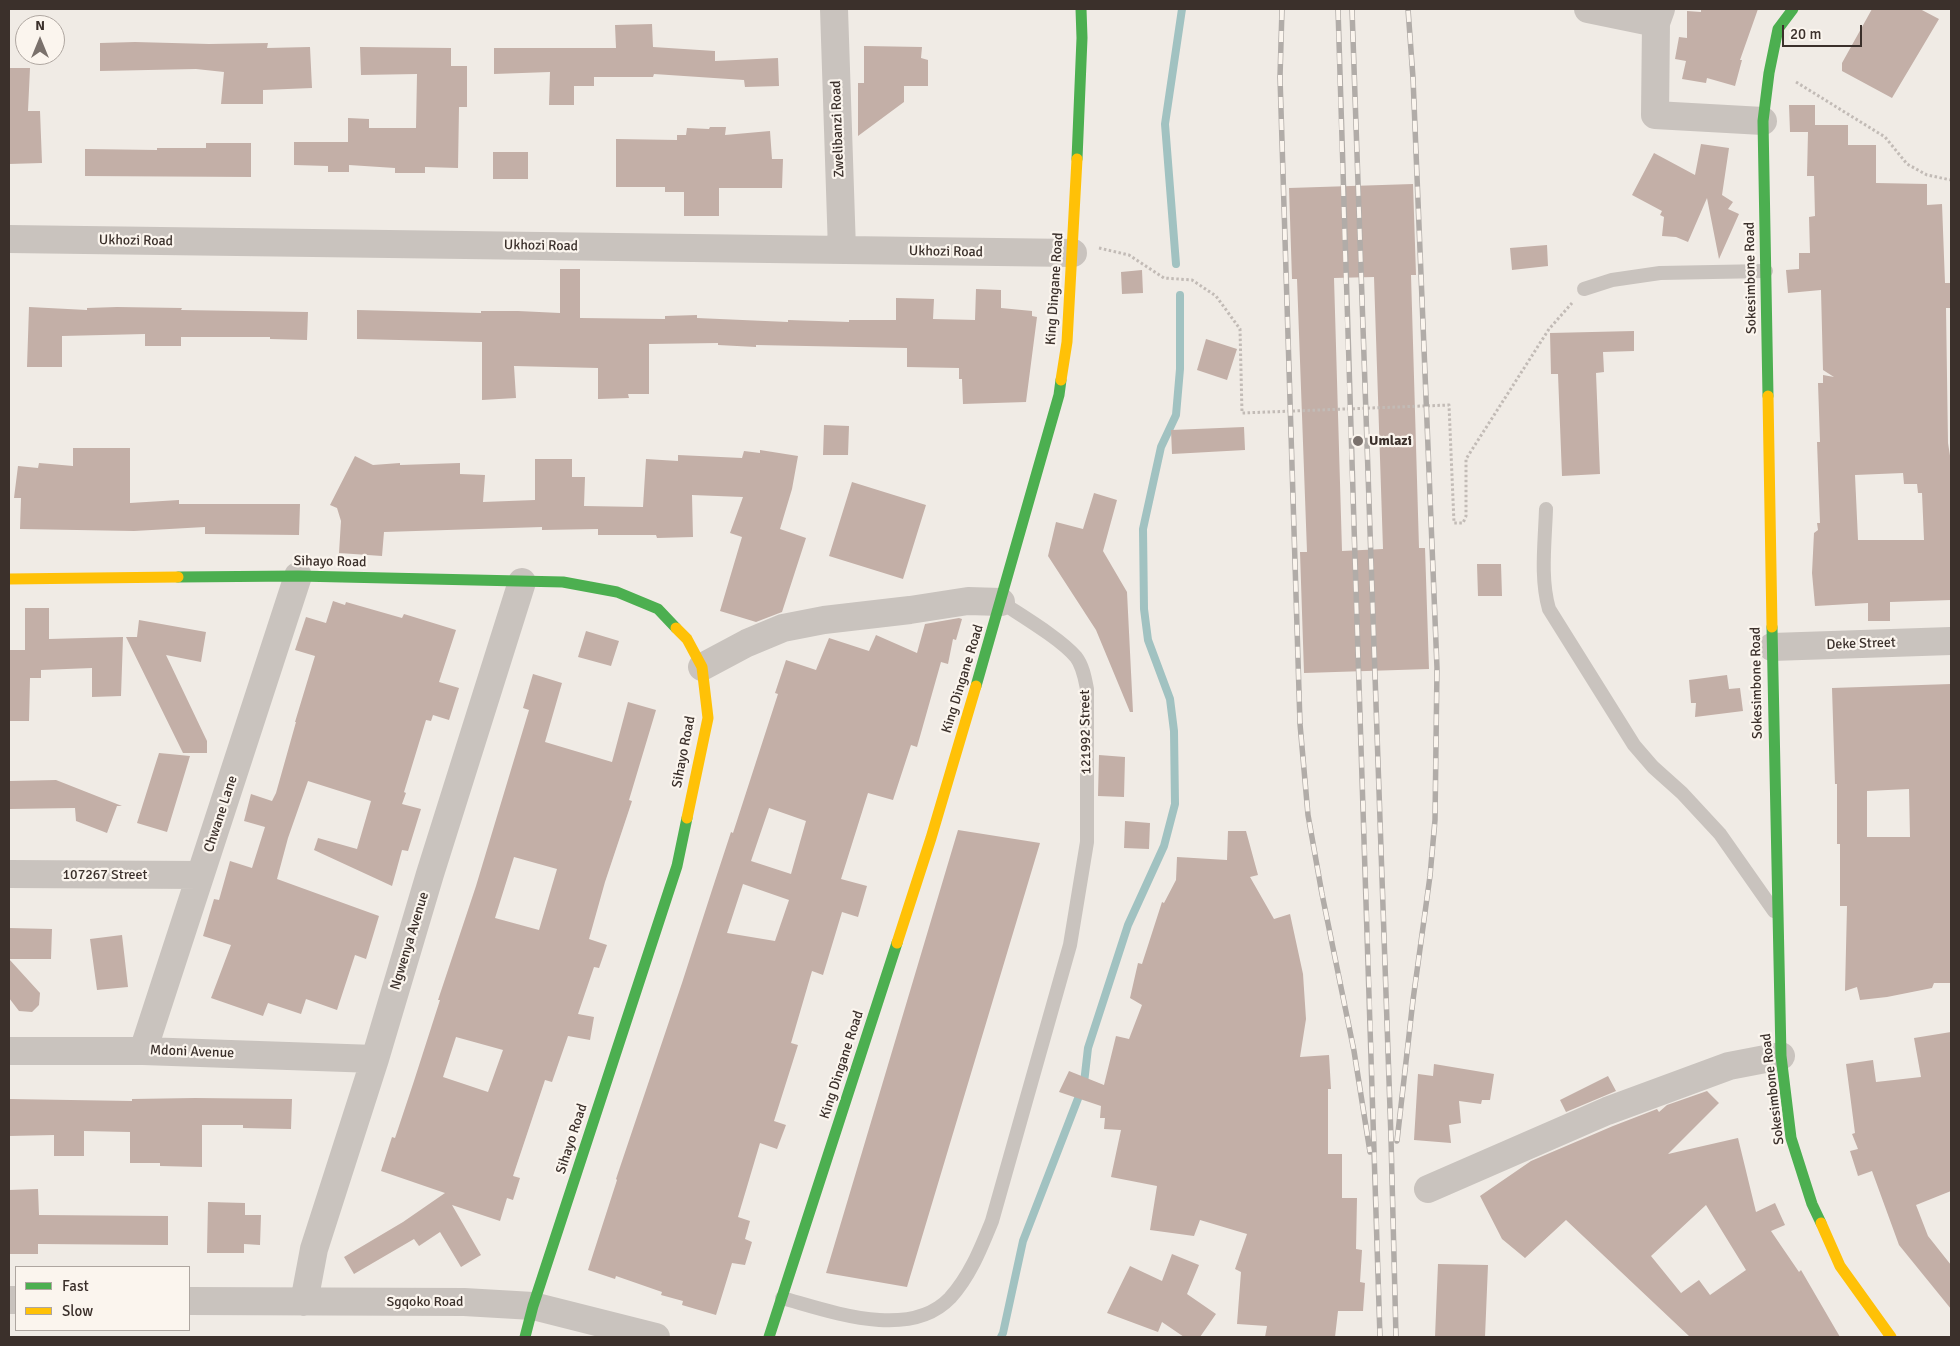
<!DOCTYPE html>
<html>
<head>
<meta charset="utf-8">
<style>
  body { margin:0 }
  #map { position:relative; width:1960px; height:1346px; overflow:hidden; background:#f0ebe5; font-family:Signika,sans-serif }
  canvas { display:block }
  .frame { position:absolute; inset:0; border:10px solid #3b302b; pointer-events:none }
  .legend { position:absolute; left:15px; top:1266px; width:175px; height:65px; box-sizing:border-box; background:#fbf5ee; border:1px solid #aea6a0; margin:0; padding:6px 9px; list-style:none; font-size:15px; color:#3b302b }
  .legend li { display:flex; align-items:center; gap:10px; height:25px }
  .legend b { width:25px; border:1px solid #aea6a0 }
  .north { position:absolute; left:15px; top:15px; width:50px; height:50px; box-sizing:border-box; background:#fbf5ee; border:1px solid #aea6a0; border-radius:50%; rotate:0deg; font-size:14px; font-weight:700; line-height:20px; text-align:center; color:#3b302b }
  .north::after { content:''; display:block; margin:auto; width:18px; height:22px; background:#7a716c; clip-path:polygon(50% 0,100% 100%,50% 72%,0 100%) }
  .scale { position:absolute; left:1782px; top:25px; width:80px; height:22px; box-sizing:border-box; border:2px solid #3b302b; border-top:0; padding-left:6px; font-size:15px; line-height:18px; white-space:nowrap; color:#3b302b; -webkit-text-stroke:4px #fbf5ee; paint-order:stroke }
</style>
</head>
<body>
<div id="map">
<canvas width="1960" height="1346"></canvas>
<div class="frame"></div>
<ul class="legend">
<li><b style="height:6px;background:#4caf50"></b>Fast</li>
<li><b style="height:6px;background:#ffc107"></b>Slow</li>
</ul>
<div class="north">N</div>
<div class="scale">20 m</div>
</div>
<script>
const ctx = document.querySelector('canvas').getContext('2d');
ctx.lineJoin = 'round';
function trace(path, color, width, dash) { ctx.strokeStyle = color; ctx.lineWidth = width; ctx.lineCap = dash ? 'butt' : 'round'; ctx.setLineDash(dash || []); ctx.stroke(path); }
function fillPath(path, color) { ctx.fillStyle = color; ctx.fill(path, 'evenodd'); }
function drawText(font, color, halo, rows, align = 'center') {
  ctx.font = font + ' Signika,sans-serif'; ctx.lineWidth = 4.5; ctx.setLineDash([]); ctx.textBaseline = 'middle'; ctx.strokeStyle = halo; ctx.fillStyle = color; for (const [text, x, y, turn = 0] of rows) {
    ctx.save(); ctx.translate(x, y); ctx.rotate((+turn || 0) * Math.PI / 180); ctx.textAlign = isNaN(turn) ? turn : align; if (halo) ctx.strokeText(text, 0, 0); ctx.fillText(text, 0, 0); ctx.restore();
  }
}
const stream = new Path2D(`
  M1176,264L1165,124L1182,9
  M1001,1337L1003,1333L1023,1241L1084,1083L1088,1048L1128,925L1164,846L1175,804L1174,731L1170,699L1148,640L1144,609L1143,529L1161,447L1176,415L1180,369V295`);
const building = new Path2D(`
  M1701,9H1758L1740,60H1742L1735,86L1707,78L1706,83L1682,79L1686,61L1675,59L1679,37L1687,38V11L1701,12Z
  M1872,9H1920L1939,19L1892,98L1842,71V63Z
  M652,24L653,47L715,51V61L778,58L779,86L745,87L744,80L654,74L653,77H594V86H574V105H549L550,72L494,74V48H616L615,25Z
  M135,42L209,44L268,43L267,48L310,47L312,88L263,90V104H221L224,72L196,69L100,71V43Z
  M864,46L922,47L921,58L928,60V86H904V102L858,136V83H864Z
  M360,47L451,48V66H467V107H459L458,168L425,167V173H395V168L349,165V172H328V166L294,165V142H348V118L369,119V128H416L417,74L361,75Z
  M9,68H30L28,111H40L42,163L9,164Z
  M1789,105H1815V125H1848V145H1876V183L1927,184V205L1942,204L1945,283H1951V308H1946L1948,443L1951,462V600L1890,602V621H1868V603L1815,606L1812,573L1814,533L1818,530L1817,523H1820L1817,442H1820L1818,383H1823V375L1834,377L1823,370L1821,290L1788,293L1786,270L1799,269V253H1810L1809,217L1815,216L1814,176H1807L1808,132H1790ZM1903,473L1904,484H1917L1918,493H1922L1924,540H1858L1855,475Z
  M710,127H726L725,135L770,131L772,159H783L782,188H719V216H684V192H665V187H616V139L677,140V135H686L687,128L709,129Z
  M206,143H251V177L85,176V149L157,150V148H206Z
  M1701,144L1729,148L1722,195L1733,202L1728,209L1739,214L1719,259L1707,198L1688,242L1676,237L1662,236L1664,217L1660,215L1662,211L1632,195L1654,153L1695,175Z
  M493,152H528V179H493Z
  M1413,184L1416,275H1411L1419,548H1425L1429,669L1304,673L1300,552H1307L1297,279H1292L1289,188ZM1374,277L1383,549L1342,551L1334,278Z
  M1547,245L1548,266L1512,270L1510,248Z
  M560,269H580V318L665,319V316L697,315V318L788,322V320L849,322V320H896V298L934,299L933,319L975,320L976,289L1001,290V308L1032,311V316L1037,317L1026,402L963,404L962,379H959V368L907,367V348L756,345V347L718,345V343L649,344V394H628L629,398L598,399V368L514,366L516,398L482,400V342L357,339V310L481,313V311H518L560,313Z
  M1142,270L1143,293L1122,294L1121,272Z
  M29,307L87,310V308L117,307L182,308L181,310L308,312L307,340L270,339V337H181V346H145V334L62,336V367H27Z
  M1634,331V351L1603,352L1604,372L1596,373L1600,474L1562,476L1558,374H1551L1550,333Z
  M1206,339L1237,349L1227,380L1197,370Z
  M824,425L849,426L848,455H823Z
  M1244,427L1245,450L1172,454L1171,430Z
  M73,448H130V503L179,500V504H300L299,535L205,534V527L134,531L20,529L21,498H14L18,466L38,468L39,463L73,466Z
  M760,450L798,456L792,489L780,529L806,538L782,612L756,622L720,611L742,537L730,533L743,497L692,495L693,537L657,538L656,535H598V529L542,530V527L384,532L382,556L339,553L341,521L337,508L330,505L355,456L373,465L400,463V465L460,463V474L485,475L483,502L535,500V459H572V477H585L584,506L643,507L646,459L678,461V455L742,458L744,451L760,453Z
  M852,482L926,505L903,579L829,556Z
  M1094,493L1117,500L1103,551L1127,592L1133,712H1130L1096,630L1048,556L1056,522L1083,529Z
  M1477,564H1501L1502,596H1478Z
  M333,601L345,605L346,602L402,618L404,614L456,630L439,682L459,688L449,720L433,715L431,721L426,720L404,792L406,793L402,804L421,809L408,851L402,850L392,886L314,850L318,838L357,849L371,801L308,781L288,838L277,879L379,916L366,959L355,955L337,1010L306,999L301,1014L268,1003L263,1016L211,998L231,945L203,936L214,899L219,900L230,861L252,868L265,827L244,821L251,794L272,801L276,793L296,722H295L315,656L295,650L306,617L326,623Z
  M25,608H49V639L123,637L121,696L92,697V668L41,670V678H30L29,721H9V650H25Z
  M959,618L962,619L956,640L953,639L948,664L941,662L917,747L911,745L893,800L868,793L841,879L867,886L858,917L842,912L823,975L812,971L791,1043L798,1045L774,1121L786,1125L777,1149L760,1143L738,1217L750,1221L745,1239L752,1242L745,1265L732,1263L716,1315L682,1305L683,1301L661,1295L662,1292L616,1276L615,1279L588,1270L617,1180L616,1179L682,983L712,890L731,832L733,833L778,694L775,693L786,660L816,670L829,638L869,651L876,635L917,653L925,624ZM769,808L806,821L791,874L751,861ZM743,884L789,900L775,941L727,933Z
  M139,620L206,632L201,662L166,655L207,741V753H183L126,637H137Z
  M586,631L619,641L611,666L578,657Z
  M533,674L562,683L545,742L612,762L628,702L656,710L629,800L632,801L605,882L589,939L607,945L599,968L594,967L578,1014L594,1017L590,1040L568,1036L552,1082L545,1080L513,1176L520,1178L513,1200L507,1198L500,1221L452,1205L481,1255L461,1267L440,1232L419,1246L414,1239L354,1274L344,1257L403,1222L445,1193L381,1171L392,1137L395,1138L414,1081L440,1000H438L476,886L529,710L523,708ZM514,857L557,869L539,930L495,918ZM456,1037L503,1050L488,1092L443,1077Z
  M1727,675L1729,689L1740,688L1743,711L1695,717L1696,703H1691L1689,680Z
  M1951,684V983H1934L1932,988L1887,997L1860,1000L1857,987L1845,991L1847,906H1840V844H1837V784H1835L1832,688ZM1909,789L1910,837H1867V791Z
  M159,753L190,756L167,832L137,823Z
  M1099,755L1125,757L1124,797L1098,796Z
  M56,780L122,806H117L107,833L76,821L75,808L9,809V781Z
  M1125,821L1150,823L1149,849L1124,848Z
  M958,830L1040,843L907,1287L826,1273Z
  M1228,831H1246L1258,875L1250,877L1274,919L1290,914L1303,974L1306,1019L1300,1057L1329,1055L1331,1089H1328V1154H1342V1198H1357L1356,1249L1362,1250L1360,1282L1365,1283L1363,1311H1338L1335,1337H1265L1267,1326L1237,1324L1241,1272L1235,1269L1247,1234L1200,1220L1194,1236L1150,1230L1157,1186L1111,1177L1121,1130L1104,1129L1105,1118H1100L1101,1106L1059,1092L1069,1071L1104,1085L1116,1036L1129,1039L1142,1005L1130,998L1138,963L1142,964L1162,902L1164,903L1176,880L1177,857L1227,860Z
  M9,928L52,929L51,959H9Z
  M122,935L128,987L97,990L90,939Z
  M9,959L40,993L39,1005L32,1012L19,1011L9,998Z
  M1951,1032V1191L1916,1205L1928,1236L1951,1265V1309L1899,1245L1872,1171L1858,1176L1850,1151L1858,1149L1852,1134L1855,1133L1846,1064L1873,1060L1876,1082L1921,1077L1914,1038Z
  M1434,1064L1494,1074L1490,1100H1482L1481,1104L1459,1101L1461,1123L1449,1125L1451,1143L1414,1140L1418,1074L1433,1076Z
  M1608,1076L1616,1091L1566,1112L1560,1100Z
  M1707,1091L1719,1103L1668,1154L1738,1138L1756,1212L1775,1203L1785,1225L1771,1231L1799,1272L1801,1270L1840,1337H1690L1566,1220L1525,1258L1502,1239L1480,1196L1531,1161L1613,1126L1657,1109L1659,1112L1667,1105ZM1706,1205L1746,1270L1710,1295L1699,1280L1681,1293L1651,1256Z
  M195,1098L292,1099L291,1129L243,1128V1125H202V1167L160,1166V1163H130V1132L84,1131V1156H54V1135L9,1136V1099L132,1101V1099Z
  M38,1189L39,1215L168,1216V1245L38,1244V1254H9V1190Z
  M208,1202L245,1203V1215H261L260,1245L244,1244V1253H207Z
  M1172,1254L1199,1265L1187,1294L1216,1314L1200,1337H1184L1162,1322L1158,1332L1107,1313L1130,1266L1162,1281Z
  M1438,1264L1488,1265L1485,1337H1435Z`);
const path = new Path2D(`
  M1796,82L1885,137L1907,164L1927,175L1951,180
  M1099,248L1129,255L1164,278L1192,280L1216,296L1240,329L1242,413L1449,405L1454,523H1463L1466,516V459L1549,329L1572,303`);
const lane = new Path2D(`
  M1584,289L1612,280L1660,273L1766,271
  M1546,509C1545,542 1540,578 1549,609L1634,745L1653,767L1682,793L1720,834L1774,911
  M782,1298C830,1311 909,1341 950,1298C970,1276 981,1248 992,1221L1070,945L1087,842V689C1085,679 1083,666 1076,657C1061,639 1022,616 1001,602`);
const street = new Path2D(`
  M834,9L842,250
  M1588,9L1656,23
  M1661,9L1656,23L1655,115L1763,121
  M9,239L1073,253
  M1772,647L1951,641
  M702,667L747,643L783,628L824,620L910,610L968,601L1001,602
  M9,874L200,875
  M9,1051H143L375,1059
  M143,1051L298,576
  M1428,1189L1607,1111L1729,1066L1781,1056
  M9,1300H16
  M189,1301L464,1302L533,1306L656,1337
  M304,1302L314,1249L375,1059L430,874L522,582`);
const fast = new Path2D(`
  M1077,159L1082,38L1081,9
  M1768,396L1763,121L1769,73L1778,29L1793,9
  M178,577L298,576L563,582L617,592L658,609L676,628
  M1772,627L1781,1056L1791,1138L1812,1204L1821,1223
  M976,686L1059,395L1061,380
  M525,1337L533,1306L677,866L687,818
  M769,1337L897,943`);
const slow = new Path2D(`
  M1061,380L1067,342L1077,159
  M1768,396L1772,627
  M9,579L178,577
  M676,628L687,639L702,667L708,718L687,818
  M897,943L931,838L976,686
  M1821,1223L1840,1266L1891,1337`);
const rail = new Path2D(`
  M1282,9L1280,77L1300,724L1308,815L1322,894L1354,1051L1370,1152
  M1338,9C1350,452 1367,894 1380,1337
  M1352,9L1391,1138L1396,1337
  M1397,1141L1413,1000L1430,876L1435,820L1437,668L1413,78L1408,9`);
const markers = [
  [1358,441,6,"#7a716c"]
];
const streetNames = [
  ["Zwelibanzi Road",838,129,-92],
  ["Ukhozi Road",136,241,1],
  ["Ukhozi Road",541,246,1],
  ["Ukhozi Road",946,252,1],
  ["Sokesimbone Road",1751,278,-91],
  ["King Dingane Road",1055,289,-86],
  ["Sihayo Road",330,562,1],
  ["Deke Street",1861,644,-2],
  ["King Dingane Road",963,679,-73],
  ["Sokesimbone Road",1757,683,-91],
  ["121992 Street",1086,732,-91],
  ["Sihayo Road",684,752,-79],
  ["Chwane Lane",221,814,-72],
  ["107267 Street",105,875],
  ["Ngwenya Avenue",410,941,-73],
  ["Mdoni Avenue",192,1052,2],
  ["King Dingane Road",842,1065,-72],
  ["Sokesimbone Road",1773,1089,-97],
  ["Sihayo Road",572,1139,-72],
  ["Sgqoko Road",425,1302]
];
const poiNames = [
  ["Umlazi",1369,441]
];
trace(stream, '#a1c2c1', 8);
fillPath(building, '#c3afa7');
trace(path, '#c2bbb6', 3, [2.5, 2.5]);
trace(lane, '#c9c3be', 14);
trace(street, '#c9c3be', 28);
trace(fast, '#4caf50', 11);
trace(slow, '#ffc107', 11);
trace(rail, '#b1aca8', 5.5);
trace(rail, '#fbf5ee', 4, [11]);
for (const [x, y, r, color] of markers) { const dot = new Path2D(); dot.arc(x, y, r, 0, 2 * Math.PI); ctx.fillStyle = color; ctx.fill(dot); trace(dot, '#fbf5ee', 2); }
drawText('14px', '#3b302b', '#fbf5ee', streetNames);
drawText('bold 14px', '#3b302b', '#fbf5ee', poiNames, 'left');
</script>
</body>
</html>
